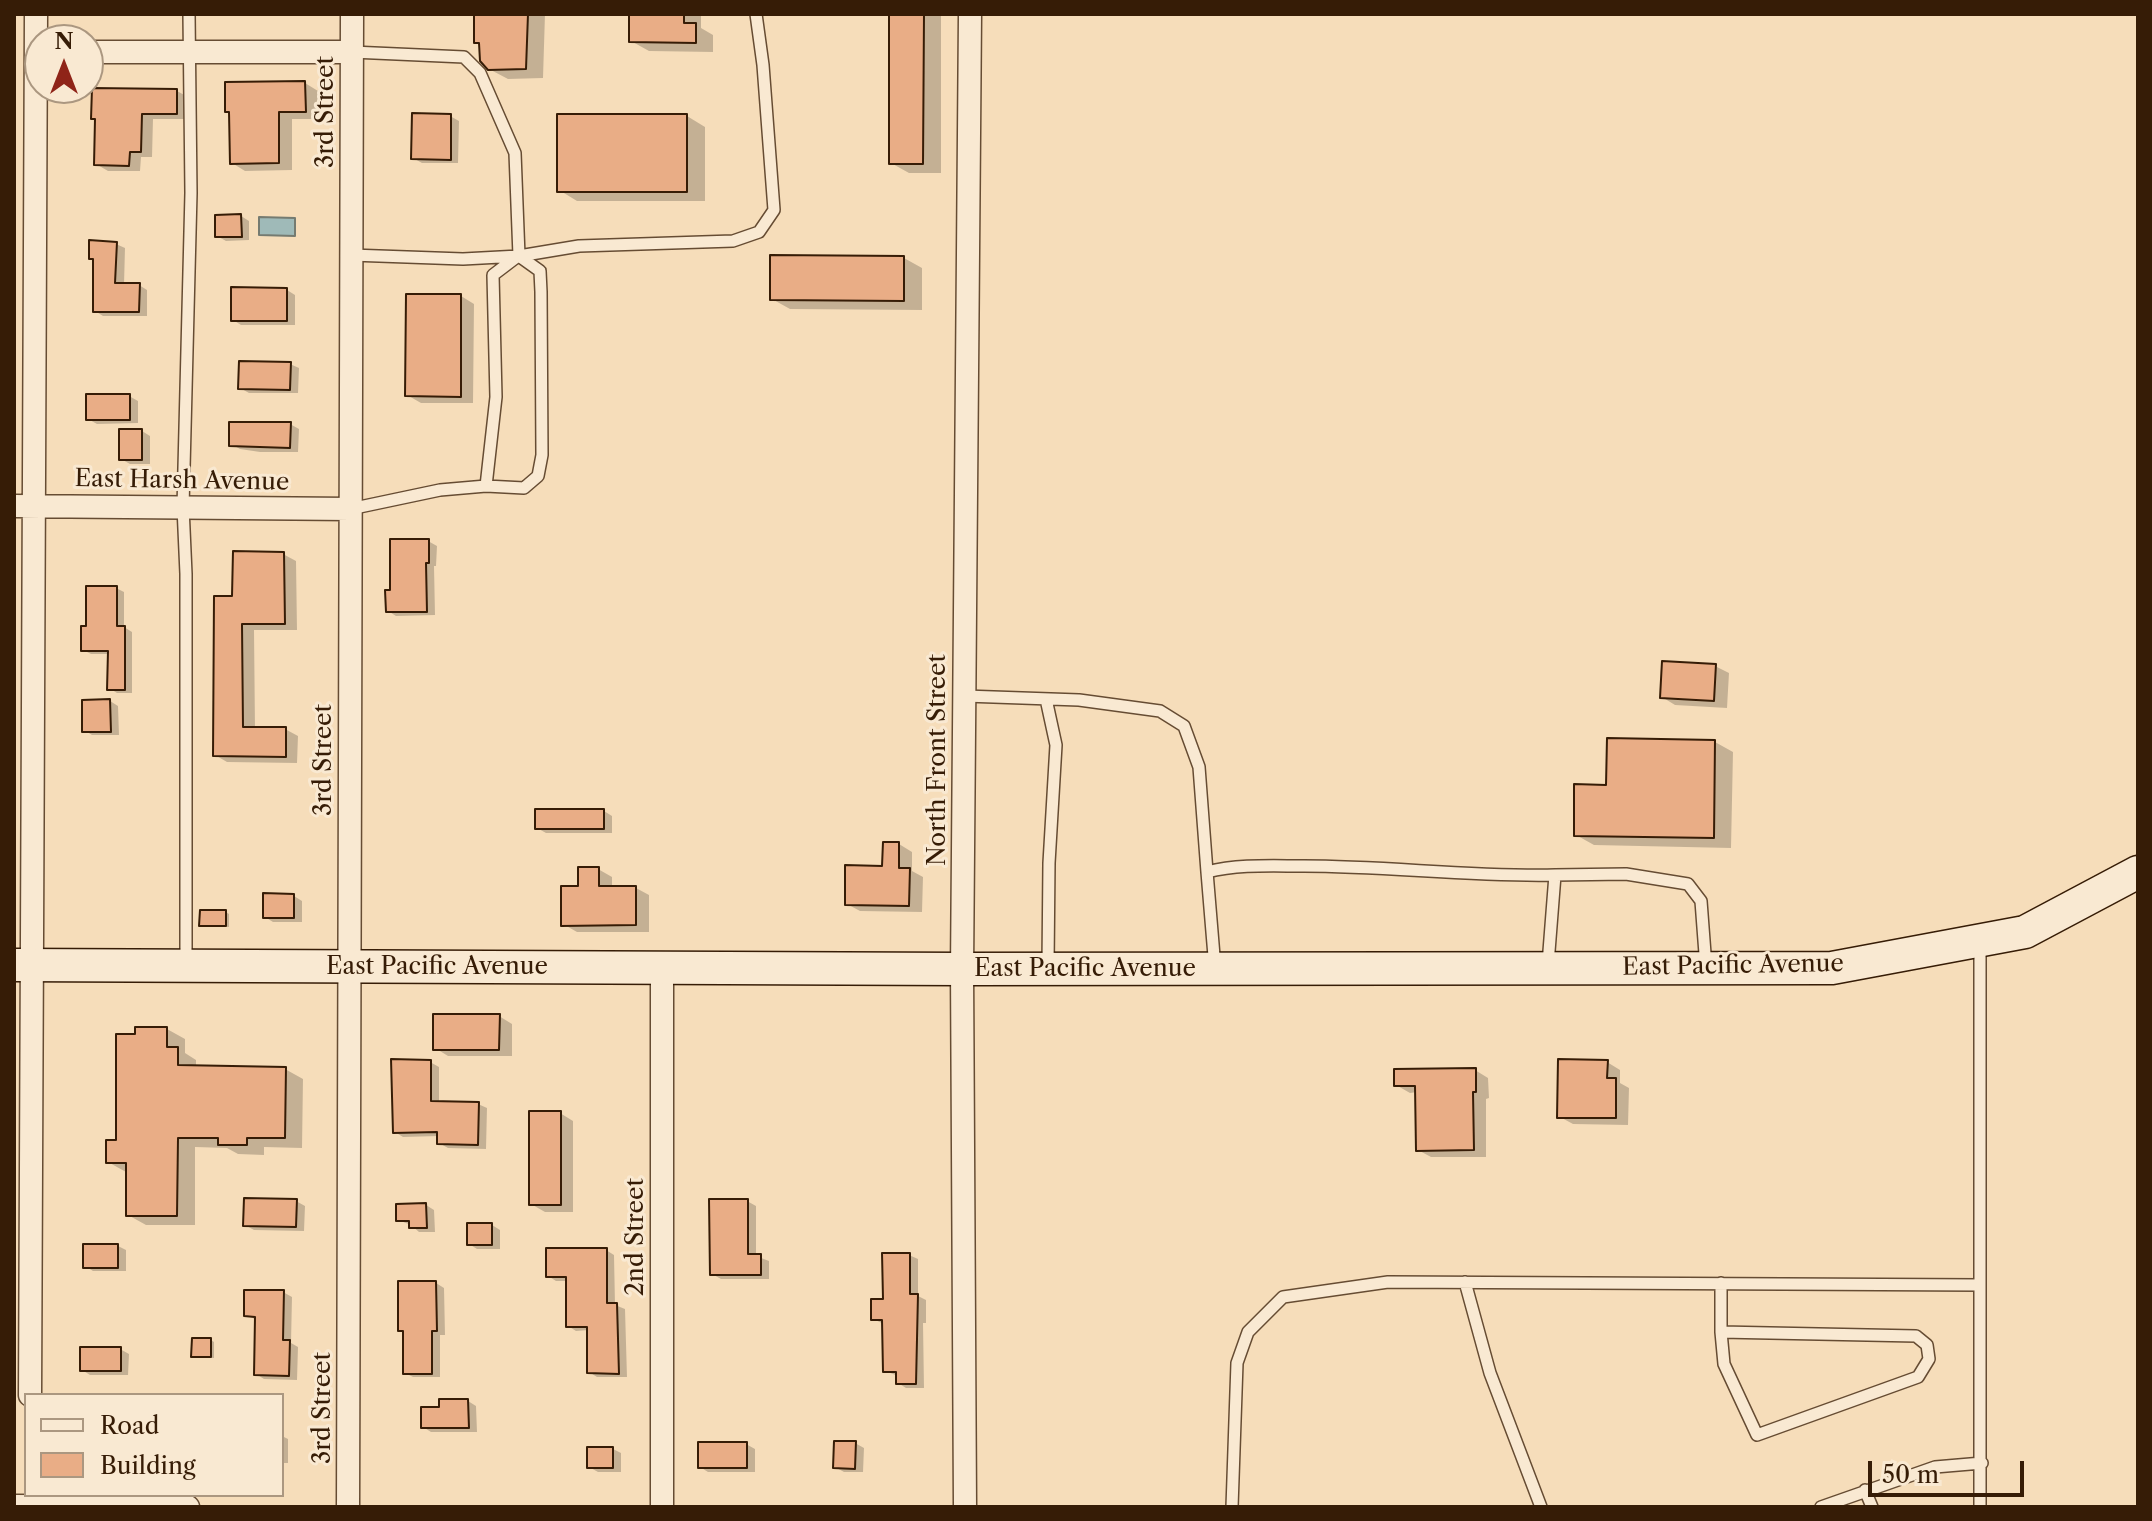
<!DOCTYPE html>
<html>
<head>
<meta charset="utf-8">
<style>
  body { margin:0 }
  #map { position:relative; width:2152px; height:1521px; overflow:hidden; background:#f6ddba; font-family:"Libre Caslon Text",serif }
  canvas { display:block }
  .frame { position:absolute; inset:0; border:16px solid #361c06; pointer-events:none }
  .legend { position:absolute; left:24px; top:1393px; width:260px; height:104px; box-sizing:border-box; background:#f9e9d2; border:2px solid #ab9780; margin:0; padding:10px 14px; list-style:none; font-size:24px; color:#361c06 }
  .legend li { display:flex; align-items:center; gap:16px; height:40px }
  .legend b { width:40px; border:2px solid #ab9780 }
  .north { position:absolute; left:24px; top:24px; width:80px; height:80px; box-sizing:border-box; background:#f9e9d2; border:2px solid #ab9780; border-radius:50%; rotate:0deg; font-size:22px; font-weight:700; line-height:32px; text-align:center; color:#361c06 }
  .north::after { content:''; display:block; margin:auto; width:28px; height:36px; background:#8f2418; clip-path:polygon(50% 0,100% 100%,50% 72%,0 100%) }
  .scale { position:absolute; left:1868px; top:1461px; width:156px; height:36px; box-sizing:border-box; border:4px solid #361c06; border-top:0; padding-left:10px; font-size:24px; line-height:28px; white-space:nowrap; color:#361c06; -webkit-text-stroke:6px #f9e9d2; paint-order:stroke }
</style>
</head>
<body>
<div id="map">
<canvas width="2152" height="1521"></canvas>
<div class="frame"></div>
<ul class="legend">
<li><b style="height:10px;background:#f9e9d2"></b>Road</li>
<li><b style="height:22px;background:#e9ad86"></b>Building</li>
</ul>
<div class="north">N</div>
<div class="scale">50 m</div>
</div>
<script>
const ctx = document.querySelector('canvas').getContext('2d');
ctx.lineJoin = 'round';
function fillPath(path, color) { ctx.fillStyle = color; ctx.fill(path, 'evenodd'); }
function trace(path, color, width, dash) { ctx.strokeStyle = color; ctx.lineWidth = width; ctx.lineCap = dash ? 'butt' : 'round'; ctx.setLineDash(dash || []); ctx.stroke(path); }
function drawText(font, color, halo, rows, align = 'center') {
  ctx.font = font + ' "Libre Caslon Text",serif'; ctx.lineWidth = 6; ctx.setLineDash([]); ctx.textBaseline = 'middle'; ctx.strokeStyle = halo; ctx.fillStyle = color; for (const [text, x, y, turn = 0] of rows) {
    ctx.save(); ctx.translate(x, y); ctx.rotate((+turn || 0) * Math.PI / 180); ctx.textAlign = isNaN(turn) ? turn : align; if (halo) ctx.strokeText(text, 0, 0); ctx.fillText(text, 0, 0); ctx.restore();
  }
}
const water = new Path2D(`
  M259,217L295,218V236L259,235Z`);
const shadow = new Path2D(`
  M476,14H545L543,78L508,79L489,69L481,45L476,42Z
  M631,14H701V28L713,35V52L649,51L631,41Z
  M891,14H941V173H909L891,163Z
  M305,83L318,91V119H292V170L245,171L232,163L231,114L227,111Z
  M177,91L188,97V119H153L152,157H141L140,171H108L96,164L97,120Z
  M450,116L459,121L458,163H422L413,158Z
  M687,116L705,127V201H577L559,190Z
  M241,216L249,221V240L226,241L217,236Z
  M116,244L125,248L124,285H139L147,290V316H103L95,311Z
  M904,258L922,268V310L790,309L772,299Z
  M287,290L295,295V325H241L233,320Z
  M461,296L474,304L473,403H421L407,395Z
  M290,364L299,368L298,393H249L240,388Z
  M129,396L138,401V423L97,424L88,419Z
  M290,424L299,429L298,452H260L240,449L231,444Z
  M142,431L150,436V464H130L121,459Z
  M428,541L437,546L436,566H434L435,615L396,616L388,611L392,592Z
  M283,554L296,561L297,630H254L255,729H285L298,736L297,763L227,762L215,755L234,598Z
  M116,588L124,592V627L132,632V693H117L109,688L110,654H91L83,650L88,628Z
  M1715,666L1729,673L1727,708L1675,705L1662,697Z
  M110,701L118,706L119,735H92L84,730Z
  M1715,742L1733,752L1731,848L1594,845L1576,835L1608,787Z
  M604,811L612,816V833H546L537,828Z
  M899,844L912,852V871L923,877L922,912L860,911L847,904L884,868Z
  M598,869L612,877V888H636L649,895V932H577L563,924L580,888Z
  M294,896L302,901V922H273L265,917Z
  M226,912L229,914V927L201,925Z
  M499,1016L512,1024V1056H448L435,1048Z
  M167,1029L185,1039V1053L196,1060V1068L285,1069L303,1079L302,1148L264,1147V1155L238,1154L227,1148L195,1147V1225H146L128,1215L126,1172L108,1162L118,1142L137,1036Z
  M430,1062L439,1067V1103L478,1104L487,1108L486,1149L448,1148L439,1143V1136L403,1137L395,1132Z
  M1607,1062L1620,1070V1083L1629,1088L1628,1125L1573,1124L1560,1117Z
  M1475,1070L1488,1078L1489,1098L1486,1099V1157H1431L1418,1150L1417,1092L1410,1093L1396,1085Z
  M560,1113L573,1121V1212H545L531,1204Z
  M296,1201L305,1206L304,1231L254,1230L245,1225Z
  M747,1201L756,1206V1256L769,1261V1279H721L712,1274Z
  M426,1205L434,1210L435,1232H419L411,1225L398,1220Z
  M492,1225L500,1230V1249H477L469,1244Z
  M118,1246L126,1250V1271H93L85,1266Z
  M606,1250L614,1255L615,1305L625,1309L627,1377H597L589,1372V1330L576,1331L568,1326V1281H556L548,1276Z
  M909,1255L918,1259V1296L926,1300V1323H923L924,1388H906L898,1383V1376L885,1371L884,1324L873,1319Z
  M436,1283L444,1288L445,1335H440V1377H413L405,1373V1333L400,1330Z
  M283,1292L292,1297L291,1343L298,1347L297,1380L264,1379L256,1374L257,1320L246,1315Z
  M211,1340L214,1342V1358L193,1356Z
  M120,1349L129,1354L128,1375H90L82,1370Z
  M468,1401L476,1406L477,1432H431L423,1427Z
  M282,1436L288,1439V1463H282Z
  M855,1443L864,1448L863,1472H844L835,1467Z
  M746,1444L755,1449V1472H708L700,1467Z
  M613,1449L621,1453V1472H598L589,1467Z`);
const building = new Path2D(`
  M474,14H528L526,69L488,70L480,61L479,43H474Z
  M629,14H684V23H696V43L629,42Z
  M889,14H924L923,164H889Z
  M305,81L306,112H279V163L230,164L229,112H225V82Z
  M92,88L177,89V114H142L141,152H130L129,166L94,165L95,119H91Z
  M412,113L451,114V160L411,159Z
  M557,114H687V192H557Z
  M241,214L242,237H215V215Z
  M89,240L117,242L115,283H140L139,312H93V259H89Z
  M770,255L904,256V301L770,300Z
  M231,287L287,288V321H231Z
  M406,294H461V397L405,396Z
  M239,361L291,362L290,390L238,389Z
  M86,394H130V420H86Z
  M229,422H291L290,448L229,446Z
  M119,429H142V460H119Z
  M390,539H429V563H426L427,612H386L385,590H390Z
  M233,551L284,552L285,624H242L243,727H286V757L213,756L214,596H232Z
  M86,586H117V626H125V690H107L108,651H81V626H86Z
  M1662,661L1716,664L1714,701L1660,698Z
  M110,699L111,732H82V700Z
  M1607,738L1715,740L1714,838L1574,836V784L1606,785Z
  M535,809H604V829H535Z
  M883,842H899V868H910L909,906L845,905V865L882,866Z
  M578,867H599V886H636V925L561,926V886H578Z
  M263,893L294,894V918H263Z
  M200,910H226V926H199Z
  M433,1014H500L499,1050H433Z
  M135,1027H167V1047H178V1065L286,1067L285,1138H247V1145H218V1138H178L177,1216H126V1163H106V1140H116V1034H135Z
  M391,1059L431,1060V1101L479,1102L478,1145L437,1144V1132L393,1133Z
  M1558,1059L1608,1060L1607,1078H1616V1118H1557Z
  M1476,1068V1092H1473L1474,1150L1416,1151L1415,1086H1394V1069Z
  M529,1111H561V1205H529Z
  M244,1198L297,1199L296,1227L243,1226Z
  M709,1199H748V1254H761V1275H710Z
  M426,1203L427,1228H409V1221H396V1204Z
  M467,1223H492V1245H467Z
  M83,1244H118V1268H83Z
  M546,1248H607V1303H617L619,1374L587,1373V1327H566V1277H546Z
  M882,1253H910V1294H918L916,1384H896V1372H883L882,1320H871V1299H883Z
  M398,1281H436L437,1331H432V1374H403V1331H398Z
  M244,1290H284L283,1340H290L289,1376L254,1375L255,1317L244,1316Z
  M192,1338H211V1357H191Z
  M80,1347H121V1371H80Z
  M439,1399H468L469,1428H421V1407H439Z
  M834,1441H856L855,1469L833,1468Z
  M698,1442H747V1468H698Z
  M587,1447H613V1468H587Z`);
const service = new Path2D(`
  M352,52L464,57L480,73L515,153L519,256
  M351,255L463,259L519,256L579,246L733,241L759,232L774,210L763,65L756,14
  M486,486L496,397L493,275L518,256
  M350,509L440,490L486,486L524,488L538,476L542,455L541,292L540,271L519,256
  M965,696L1079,700L1160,711L1184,726L1199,767L1207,872
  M1046,699L1056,745L1049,863L1048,965
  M1555,875L1626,874L1688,884L1701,901L1706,967
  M186,961V574L183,507L191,193L189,14
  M1215,968L1207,872C1239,864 1271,866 1304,866C1388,866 1471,877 1555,875L1548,964
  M1465,1282L1490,1373L1541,1507
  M1980,1285V1507
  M1721,1332L1916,1336L1927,1345L1929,1359L1918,1377L1757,1435L1724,1364L1721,1332V1283
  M1865,1490L1872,1507
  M1232,1507L1237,1363L1248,1332L1283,1297L1388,1282L1980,1285V941
  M1821,1507L1935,1467L1982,1463`);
const minor = new Path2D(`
  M88,52H352
  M14,506L350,509
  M662,968V1507
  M30,1395L36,14
  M14,1506L188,1507
  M348,1507L352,14
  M965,1507L962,969L970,14`);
const secondary = new Path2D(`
  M14,965L962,969L1832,968L2025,932L2138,872`);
const streetNames = [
  ["3rd Street",326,112,-90],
  ["East Harsh Avenue",182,481,1],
  ["3rd Street",324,760,-90],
  ["North Front Street",938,760,-90],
  ["East Pacific Avenue",1733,966,-1],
  ["East Pacific Avenue",437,967],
  ["East Pacific Avenue",1085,969],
  ["2nd Street",636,1237,-90],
  ["3rd Street",323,1408,-90]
];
fillPath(water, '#9fbab8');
trace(water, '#757b71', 2);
fillPath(shadow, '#0003');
fillPath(building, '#e9ad86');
trace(building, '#361c06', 2);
trace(service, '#664c33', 14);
trace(minor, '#664c33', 25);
trace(secondary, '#361c06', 35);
trace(service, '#f9e9d2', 11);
trace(minor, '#f9e9d2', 22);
trace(secondary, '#f9e9d2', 32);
drawText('24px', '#361c06', '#f9e9d2', streetNames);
</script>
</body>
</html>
